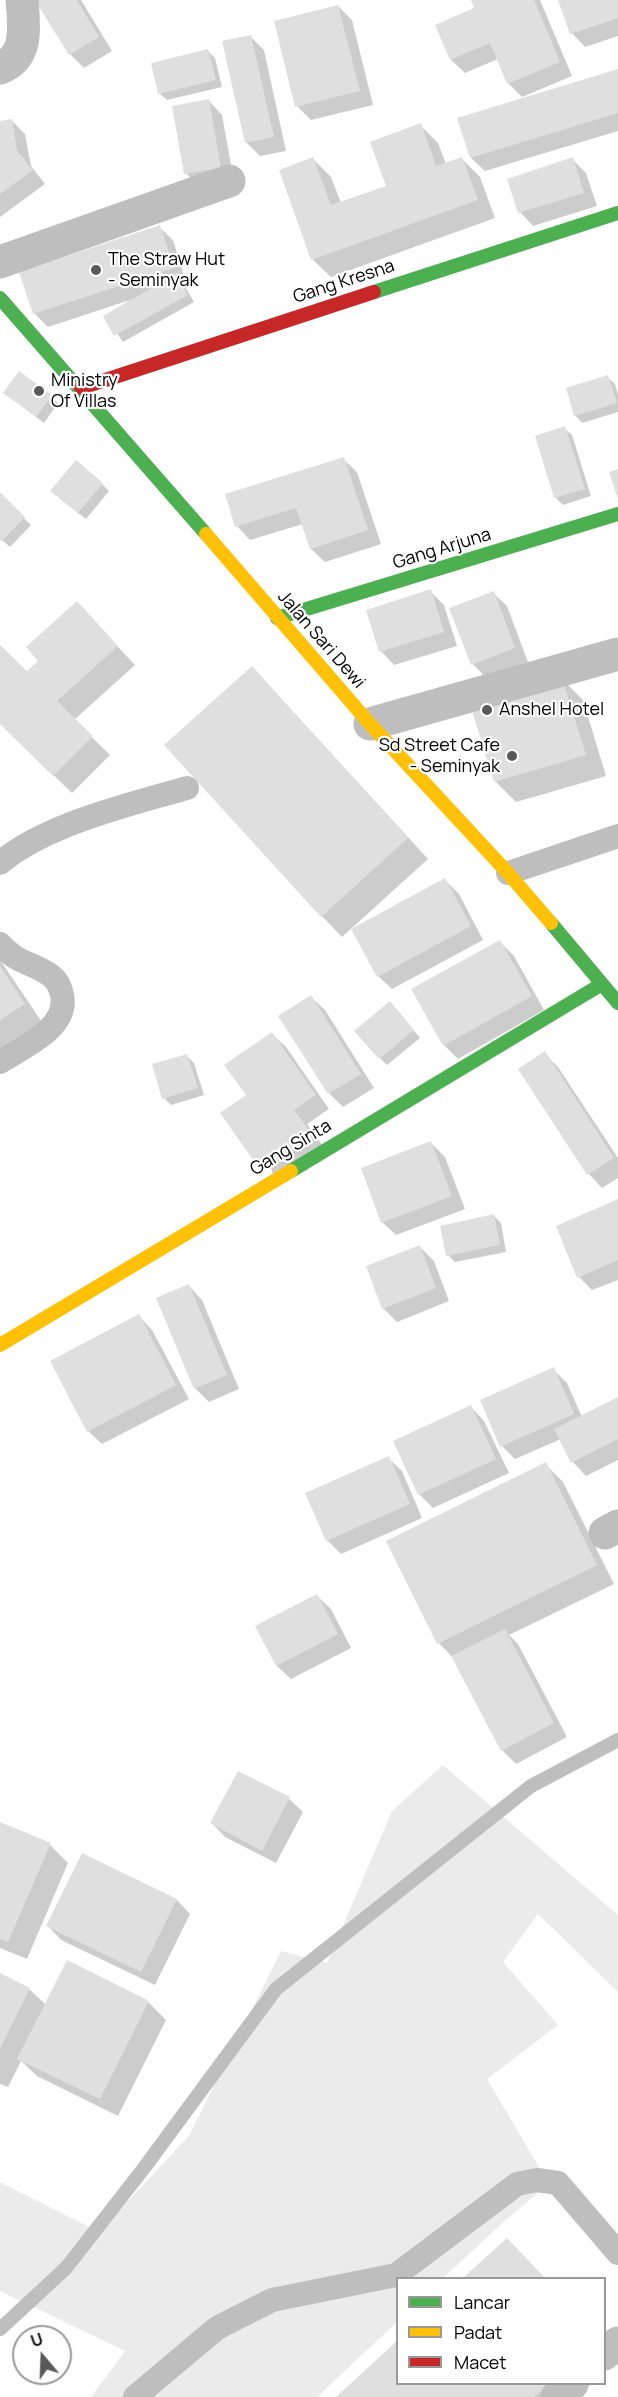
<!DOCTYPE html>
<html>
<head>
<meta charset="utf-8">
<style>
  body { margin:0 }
  #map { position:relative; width:618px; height:2397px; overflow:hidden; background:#fff; font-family:Manrope,sans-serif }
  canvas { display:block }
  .legend { position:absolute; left:396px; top:2277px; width:210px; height:108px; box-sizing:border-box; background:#fff; border:2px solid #999; margin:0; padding:8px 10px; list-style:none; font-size:18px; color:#000 }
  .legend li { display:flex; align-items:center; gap:12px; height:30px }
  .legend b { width:30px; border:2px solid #999 }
  .north { position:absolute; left:12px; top:2325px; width:60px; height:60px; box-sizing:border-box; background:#fff; border:2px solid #999; border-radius:50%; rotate:341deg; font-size:16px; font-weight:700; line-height:24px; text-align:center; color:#000 }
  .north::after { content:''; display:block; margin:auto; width:21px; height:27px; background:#595959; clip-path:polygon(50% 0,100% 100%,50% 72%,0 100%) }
</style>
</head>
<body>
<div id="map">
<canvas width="618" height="2397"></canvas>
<ul class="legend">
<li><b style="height:8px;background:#4caf50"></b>Lancar</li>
<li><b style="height:8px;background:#ffc107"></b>Padat</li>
<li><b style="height:8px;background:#c62828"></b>Macet</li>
</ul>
<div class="north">U</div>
</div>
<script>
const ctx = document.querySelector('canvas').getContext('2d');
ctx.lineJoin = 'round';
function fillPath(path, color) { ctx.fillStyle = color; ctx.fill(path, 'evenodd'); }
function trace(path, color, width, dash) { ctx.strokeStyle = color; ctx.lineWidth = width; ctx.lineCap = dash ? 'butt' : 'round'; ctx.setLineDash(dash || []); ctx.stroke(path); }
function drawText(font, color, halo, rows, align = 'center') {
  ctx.font = font + ' Manrope,sans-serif'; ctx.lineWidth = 4.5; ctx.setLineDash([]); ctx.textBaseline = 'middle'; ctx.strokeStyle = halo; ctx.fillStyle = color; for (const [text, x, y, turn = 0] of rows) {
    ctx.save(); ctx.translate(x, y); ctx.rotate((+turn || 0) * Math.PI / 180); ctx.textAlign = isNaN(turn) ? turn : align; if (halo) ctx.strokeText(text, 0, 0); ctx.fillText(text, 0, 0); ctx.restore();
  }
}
const green = new Path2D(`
  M443,1765L618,1915V1992L538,1914L503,1962L558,2025L487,2079L549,2184L509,2217L443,2278H398L397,2322L317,2397H91L125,2351L0,2291V2182L99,2232L189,2136L281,1951L327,1963L392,1811Z`);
const shadow = new Path2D(`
  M41,0H81L112,51L84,68L70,54Z
  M473,0H540L572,76L522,97L508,83L498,59L465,73L451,60L476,9Z
  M560,0H618V36L585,47L572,33Z
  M338,6L352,20L373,105L311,120L297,106Z
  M250,36L264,50L286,151L260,156L246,142Z
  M208,51L215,58L222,87L167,100L159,93Z
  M618,71V131L485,171L471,158Z
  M209,101L222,115L234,181L199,187L186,173Z
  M11,120L25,134L31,166L45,184L0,217V123Z
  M420,125L438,143L446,164L462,159L480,177L495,218L331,277L312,259L313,159L331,177L341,203L388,186Z
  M572,159L586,173L597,206L533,226L520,212Z
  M159,227L173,240L186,282L183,283L194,302L123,342L105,316L130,300L48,327L34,313Z
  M607,377L615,384L618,395V412L582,423L575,415Z
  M5,393L51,396L58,403L44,423Z
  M564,428L572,435L591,496L563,505L556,498L537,437Z
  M343,459L357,472L381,544L325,562L311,549L303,524L250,540L237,526L226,495Z
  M102,484L109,491L86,519L59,498Z
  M0,495L31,525L10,547L0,538Z
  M430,591L444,605L457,646L394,665L381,651Z
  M493,593L507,606L528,662L486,678L473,664Z
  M77,603L135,665L74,720L110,755L72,793L0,723V647L27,674L40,661Z
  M562,679L583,700L606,776L516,802L495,781Z
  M272,689L428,859L342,937L322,916Z
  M445,880L459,894L483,940L392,989L378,976Z
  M500,942L514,956L544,1010L458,1059L444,1045L413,990Z
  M0,960L42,1022L0,1050Z
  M311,997L325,1010L374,1088L343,1107L329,1093L281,1016Z
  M397,1010L420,1038L387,1065L380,1058Z
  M272,1034L286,1047L329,1109L307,1124L325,1149L276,1184L248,1095Z
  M544,1053L558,1067L618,1158V1178L602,1188L589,1174L520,1070Z
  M187,1056L194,1063L204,1095L171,1105L164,1098Z
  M431,1143L445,1157L465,1209L396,1235L382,1222Z
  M618,1201V1280L592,1290L579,1277Z
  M493,1215L501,1223L506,1252L455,1262L448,1255Z
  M420,1247L434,1261L449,1301L397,1322L383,1308Z
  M189,1286L202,1300L239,1389L209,1402L195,1388Z
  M139,1316L152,1330L189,1399L102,1444L88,1431Z
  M553,1369L567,1383L582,1417L618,1399V1460L586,1476L573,1462L561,1439L515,1459L502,1446Z
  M471,1407L484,1421L509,1473L433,1508L419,1494Z
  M388,1458L402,1471L422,1518L341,1554L327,1540Z
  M545,1464L563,1482L614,1584L509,1635L518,1644L567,1737L516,1764L502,1750L455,1660L439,1643L388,1541Z
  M317,1596L331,1609L351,1648L291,1679L277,1666L257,1626Z
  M289,1799L303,1812L276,1863L225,1837L212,1823Z
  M0,1823L50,1845L68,1863L27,1959L0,1948Z
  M177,1900L190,1914L155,1985L61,1940L48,1926Z
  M0,1975L29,1989L46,2005L148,2002L166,2020L118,2116L37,2076L21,2061L8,2087L0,2084Z
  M507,2240L544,2278H465Z
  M398,2384H591L577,2397H338Z`);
const stream = new Path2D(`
  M0,2329L66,2268L144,2168L276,1989L531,1786L618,1740`);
const building = new Path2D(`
  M38,0H77L99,37L69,55L36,2Z
  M471,0H534L560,62L507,84L490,43L450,60L435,25L474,8Z
  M558,0H618V18L570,34Z
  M338,5L360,91L295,107L274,21Z
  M251,35L274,137L245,143L222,41Z
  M208,49L216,80L158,94L151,63Z
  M618,69V113L470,158L457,118Z
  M209,99L221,168L184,174L172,106Z
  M12,119L17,151L33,170L0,194V121Z
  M421,123L436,166L462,157L478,200L311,260L279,170L313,157L331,205L386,186L370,142Z
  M573,157L584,193L518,213L507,179Z
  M160,225L174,268L33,314L19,272Z
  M176,274L188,295L114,336L103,316Z
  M19,371L52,395L36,417L3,393Z
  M608,375L617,403L574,416L566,388Z
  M565,426L585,489L554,498L535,436Z
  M344,457L368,530L310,549L296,508L235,527L225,494Z
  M76,460L103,483L78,513L50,491Z
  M618,469V499L609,472Z
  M0,492L25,517L2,541L0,540Z
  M431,589L444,632L379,652L366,610Z
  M494,591L515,648L471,665L449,608Z
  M77,601L118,646L57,701L93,736L53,776L0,724V645L27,671L38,661L26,647Z
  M252,666L408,838L321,917L164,745Z
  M562,678L586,755L494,782L470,704Z
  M445,878L471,926L377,977L351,929Z
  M500,940L532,996L443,1046L411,989Z
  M0,966L25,1004L0,1020Z
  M311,995L361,1074L328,1094L278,1016Z
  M390,1001L414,1030L379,1059L354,1031Z
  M272,1032L316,1095L294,1110L313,1135L261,1171L220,1113L246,1095L224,1065Z
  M545,1051L614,1158L587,1175L518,1069Z
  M187,1054L198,1088L162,1099L152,1064Z
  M431,1141L452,1196L381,1223L361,1168Z
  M618,1199V1260L577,1278L556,1226Z
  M494,1214L500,1245L446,1256L440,1226Z
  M420,1245L436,1288L382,1309L366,1266Z
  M189,1284L227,1375L194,1389L156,1298Z
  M139,1314L176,1385L87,1432L50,1361Z
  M554,1367L574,1414L500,1447L480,1400Z
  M618,1397V1439L571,1463L554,1429Z
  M471,1405L496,1459L418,1495L393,1441Z
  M389,1456L410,1504L326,1541L305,1493Z
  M546,1462L597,1565L437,1644L386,1541Z
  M317,1594L338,1634L276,1666L255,1626Z
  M505,1629L554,1723L501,1751L451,1656Z
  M238,1771L290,1797L262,1851L210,1823Z
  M0,1822L51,1843L8,1942L0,1939Z
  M82,1853L177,1899L141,1972L46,1926Z
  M67,1960L149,2001L100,2099L17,2059Z
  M0,1973L30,1988L0,2049Z
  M507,2238L545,2278H463Z
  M398,2340V2384H549L534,2397H336Z`);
const lane = new Path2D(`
  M0,863C44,825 130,804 187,788
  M508,873L618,836
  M0,944C20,965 26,960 47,973C56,978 60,985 62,995C69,1028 23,1047 0,1062
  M135,2397L217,2328L272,2300L396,2275L517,2184L537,2180L558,2183L618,2253`);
const street = new Path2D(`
  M0,68C29,57 24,26 22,0
  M0,262L229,181
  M370,724L618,654
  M605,1533L618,1526
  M604,2354L618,2343
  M557,2397L572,2384`);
const fast = new Path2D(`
  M374,292L618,213
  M0,298L206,534
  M277,618L618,514
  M551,923L618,1003
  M291,1171L602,984`);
const slow = new Path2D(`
  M206,534L370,724L508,873L551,923
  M0,1345L291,1171`);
const jam = new Path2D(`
  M81,388L374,292`);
const markers = [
  [96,270,6,"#595959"],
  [39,391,6,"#595959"],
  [487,710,6,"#595959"],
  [512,756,6,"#595959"]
];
const poiNames = [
  ["The Straw Hut",108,260],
  ["- Seminyak",108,281],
  ["Ministry",51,381],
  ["Of Villas",51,402],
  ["Anshel Hotel",499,710],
  ["Sd Street Cafe",500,746,"right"],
  ["- Seminyak",500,767,"right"]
];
const streetNames = [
  ["Gang Kresna",344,282,-18],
  ["Gang Arjuna",442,549,-17],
  ["Jalan Sari Dewi",321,640,49],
  ["Gang Sinta",291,1148,-31]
];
fillPath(green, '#ebebeb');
fillPath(shadow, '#0003');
trace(stream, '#bebebe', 14);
fillPath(building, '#dfdfdf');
trace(lane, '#bebebe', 24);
trace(street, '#bebebe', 33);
trace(fast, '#4caf50', 14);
trace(slow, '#ffc107', 14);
trace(jam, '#c62828', 14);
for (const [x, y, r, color] of markers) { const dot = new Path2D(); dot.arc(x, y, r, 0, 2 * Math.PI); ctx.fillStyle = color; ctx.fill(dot); trace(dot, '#fff', 2); }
drawText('18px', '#000', '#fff', poiNames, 'left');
drawText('18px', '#000', '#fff', streetNames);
</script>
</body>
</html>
